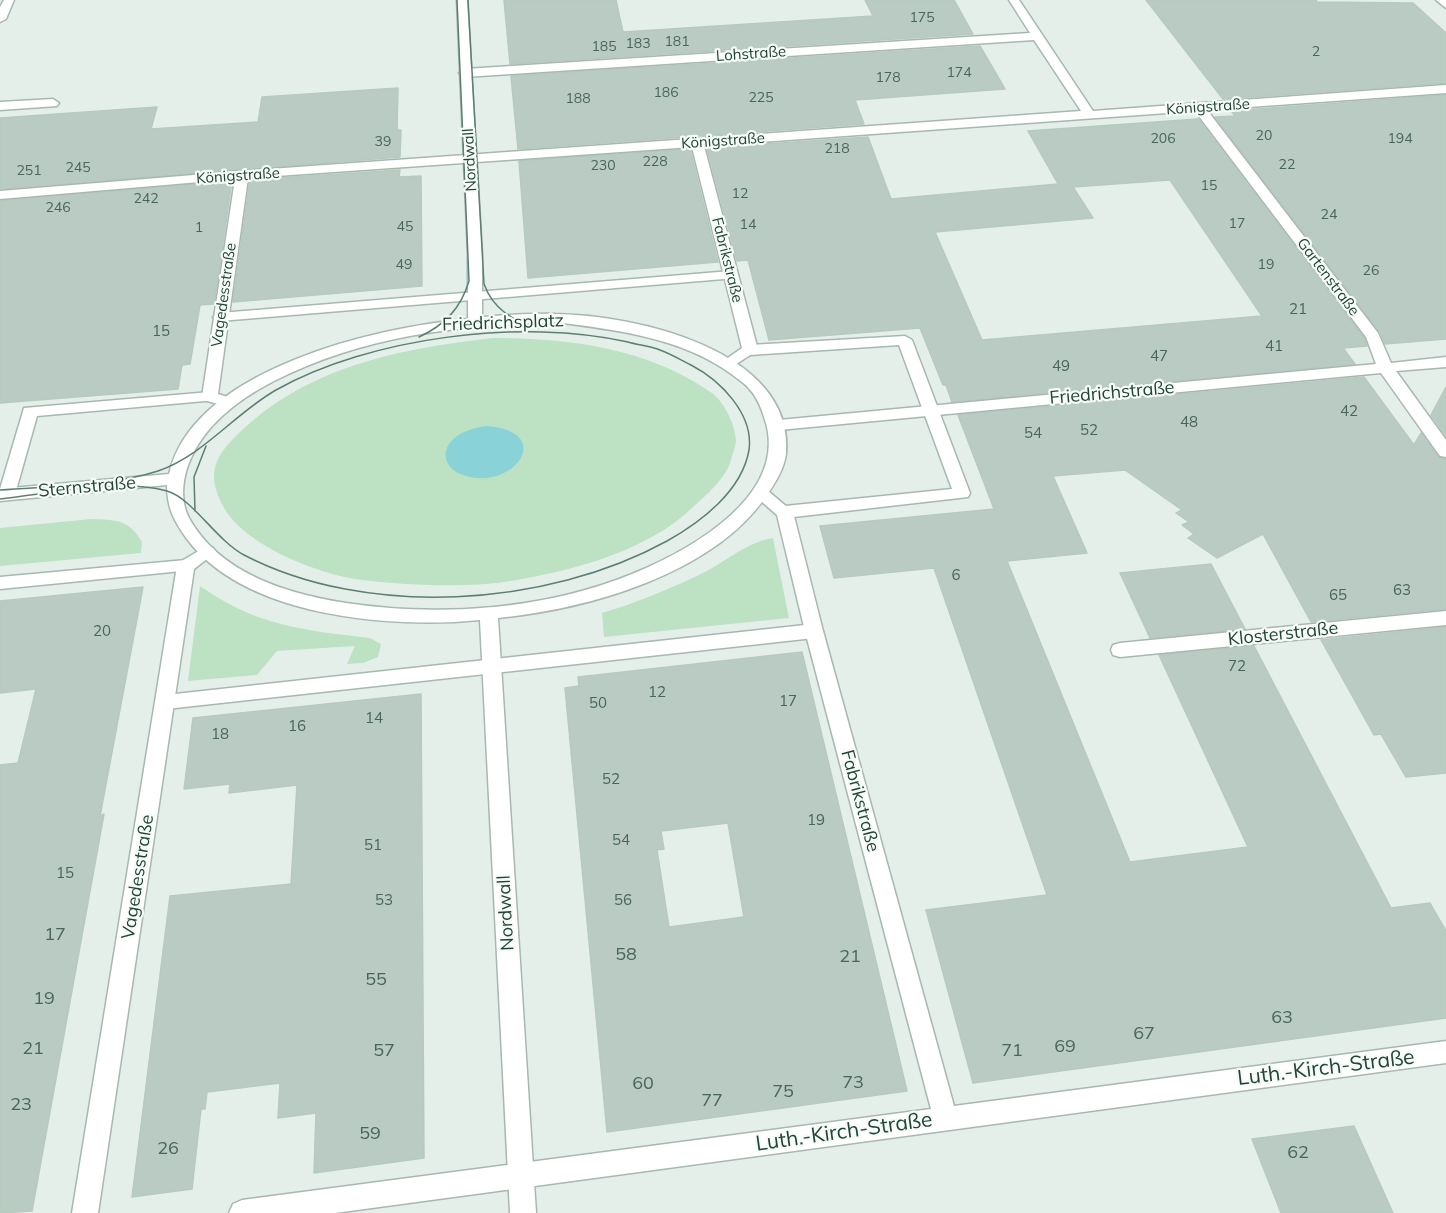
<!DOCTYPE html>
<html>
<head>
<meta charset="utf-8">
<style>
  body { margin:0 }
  canvas { display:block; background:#e5efea }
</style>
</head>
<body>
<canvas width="1446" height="1213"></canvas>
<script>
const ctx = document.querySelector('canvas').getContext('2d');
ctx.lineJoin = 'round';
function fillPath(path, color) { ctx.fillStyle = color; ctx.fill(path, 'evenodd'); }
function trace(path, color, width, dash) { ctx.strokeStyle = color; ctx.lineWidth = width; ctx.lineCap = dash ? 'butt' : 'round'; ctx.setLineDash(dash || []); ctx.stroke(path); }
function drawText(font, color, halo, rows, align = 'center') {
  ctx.font = font + ' Mulish,sans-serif'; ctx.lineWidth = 4.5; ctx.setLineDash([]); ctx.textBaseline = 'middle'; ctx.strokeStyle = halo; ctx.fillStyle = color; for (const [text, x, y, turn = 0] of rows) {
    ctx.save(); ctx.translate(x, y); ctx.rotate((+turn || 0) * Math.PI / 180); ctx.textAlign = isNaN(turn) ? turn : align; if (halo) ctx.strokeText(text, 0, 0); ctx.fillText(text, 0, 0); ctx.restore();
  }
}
const green = new Path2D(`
  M493,338C569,338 648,348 712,393C725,403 736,426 736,442C735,448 732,455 731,460C725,480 707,494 692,508C647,552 565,573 504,582C465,588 394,585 355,579C313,572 243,544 223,506C207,476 213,458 237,435C307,366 399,349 493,338Z
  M91,519C116,520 129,519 142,542L141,553L0,566V528Z
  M773,538L789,618L604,637L602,613C639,602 672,588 707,571C729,559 748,542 773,538Z
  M200,586C257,626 303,630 370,638L381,644L378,657L363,663L347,664L355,646L277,651L257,675L188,681Z`);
const water = new Path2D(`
  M486,426C558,431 513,493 463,475C444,469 439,449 456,437C465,430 475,428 486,426Z`);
const building = new Path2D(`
  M504,0H616L623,32L873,16L865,0H954L973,34L510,64Z
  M1146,0H1316L1317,2L1413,3L1446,33V83L1223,99Z
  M980,46L1005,89L855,100L864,124L518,149L511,76Z
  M398,88L397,130H401L400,157L0,189V118L157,107L151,129L258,122L262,97Z
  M1446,95V339L1385,344L1380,332L1215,117L1235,116L1231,111Z
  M1198,119L1364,338L1367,346L1343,348L1355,364L952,402L946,385H943L920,328L769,340L748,260L737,261L707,148L868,137L891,199L1058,184L1028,131ZM1170,180L1262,316L982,340L935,232L1093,218L1073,187Z
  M690,149L718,262L528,278L519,161Z
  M400,170L399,177L421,176L422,286L233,302L250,180Z
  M232,181L214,304L200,305L190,364L182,365L178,389L0,403V201Z
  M1364,377L1414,445L1421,433L1438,457L1446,459V609L1311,622L1263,534L1217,558L1188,538L1194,534L1182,525L1189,522L1176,513L1182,510L1125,470L1053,476L1087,553L1007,561L1130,862L1248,847L1159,655L1254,646L1391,908L1430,903L1446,931V1018L973,1083L926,910L1047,895L934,568L834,578L820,526L994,509L958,415Z
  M1446,387V436L1431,415Z
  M1211,564L1245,629L1150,638L1120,573Z
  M143,587L100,816L104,814L32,1211L0,1213V765L18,763L36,689L0,693V601Z
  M1446,627V773L1406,777L1381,734L1374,735L1321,640Z
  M802,652L907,1091L607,1132L565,688L579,686L578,677ZM728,823L744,917L669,927L657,850L664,849L661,831Z
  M421,694L424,1158L314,1173L316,1113L278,1118L280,1083L207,1092L205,1109H201L192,1189L132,1197L170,896L291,884L297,785L229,793L230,784L184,789L193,718Z
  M1354,1126L1393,1213H1281L1252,1139Z`);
const service = new Path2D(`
  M731,271L738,275L736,278L220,321L213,317L220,313Z
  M905,336L912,340L970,493L968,497L785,518L779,516L777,512L779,508L785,506L952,489L899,345L750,355L742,350L750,345Z
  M210,392L216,394L218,397L216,400L37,416L15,494L13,498L7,500L0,496V489L24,408Z
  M186,560L192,562L195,566L192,570L0,589V577Z
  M814,624L820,626L823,631L820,636L814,638L166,709L159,707L156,702L159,697L166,695Z`);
const pedestrian = new Path2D(`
  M1436,0H1446V8Z`);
const minor = new Path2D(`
  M4,0H14L6,19L0,22V7Z
  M1009,0H1019L1093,111L1446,85V93L1207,110L1378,333L1391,363L1446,357V367L1396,371L1446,440V457L1440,456L1381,373L779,430L773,429L771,425L779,420L1376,364L1366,337L1195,111L704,146L758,350L727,370L719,365L722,362L742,348L692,147L248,178L218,394L234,399L236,402L234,405L228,407L204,400L202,397L235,179L0,199V191L242,171L1081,111L1034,40L465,77L459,73L465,69L1030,33Z
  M53,99L59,103L57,106L0,110V102Z
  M762,489L768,491L793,512L823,631L954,1106L1446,1041V1063L335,1213H229L233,1204L242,1200L931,1109L805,631L777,515L754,495L756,491Z
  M207,546L213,548L216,552L194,569L98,1213H72L177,566L180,562Z
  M1446,611V625L1120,657L1113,655L1111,650L1113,645L1120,643Z`);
const tertiary = new Path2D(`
  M457,0H467L482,254V317C506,315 531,313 555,314C633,315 795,349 786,454C784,469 775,483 767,495C714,574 588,609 498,618L536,1213H510L480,620C391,629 245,617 187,539C174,521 167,508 167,485L0,501V489L169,474C193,369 377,327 468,319V254ZM556,322C622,331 689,338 742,382C754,391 760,404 764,417C792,494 691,550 632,574C544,610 439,617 346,603C288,594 220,574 189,518C179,499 183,474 192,456C208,422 241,398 274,381C365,335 455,326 556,322Z`);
const tram = new Path2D(`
  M468,0L484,284C493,309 513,321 538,328
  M419,337C445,325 461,308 469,281L457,0
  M0,490C49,486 112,486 158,471C204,455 234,414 276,390C370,337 523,318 628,342C638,345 650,346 660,350C671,354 681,360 691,365C720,380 754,414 749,450C742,491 701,522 667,541C547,607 367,619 244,555C216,540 192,498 167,491C121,478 48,494 0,499
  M195,511L194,477L206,446`);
const farNumbernames = [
  ["175",922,18],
  ["181",677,42],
  ["183",638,44],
  ["185",604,47],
  ["2",1316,52],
  ["174",959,73],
  ["178",888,78],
  ["186",666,93],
  ["225",761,98],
  ["188",578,99],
  ["20",1264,136],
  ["206",1163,139],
  ["194",1400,139],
  ["39",383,142],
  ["218",837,149],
  ["228",655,162],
  ["22",1287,165],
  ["230",603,166],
  ["245",78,168],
  ["251",29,171],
  ["15",1209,186],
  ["12",740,194],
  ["242",146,199],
  ["246",58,208],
  ["24",1329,215],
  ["17",1237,224],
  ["14",748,225],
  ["45",405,227],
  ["1",199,228],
  ["49",404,265],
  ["19",1266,265],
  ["26",1371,271]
];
const farStreetnames = [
  ["Lohstraße",751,54,-4],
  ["Königstraße",1208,107,-4],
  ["Königstraße",723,141,-4],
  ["Nordwall",470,160,-93],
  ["Königstraße",238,176,-4],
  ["Fabrikstraße",727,260,76],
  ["Gartenstraße",1328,277,53],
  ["Vagedesstraße",224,295,-82]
];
const numberNames = [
  ["21",1298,309],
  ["15",161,331],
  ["41",1274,346],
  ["47",1159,356],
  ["49",1061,366],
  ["42",1349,411],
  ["48",1189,422],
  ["52",1089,430],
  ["54",1033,433],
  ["6",956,575],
  ["63",1402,590],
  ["65",1338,595],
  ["20",102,631],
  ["72",1237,666],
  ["12",657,692],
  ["17",788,701],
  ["50",598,703],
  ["14",374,718],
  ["16",297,726],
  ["18",220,734],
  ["52",611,779],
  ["19",816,820],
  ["54",621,840],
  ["51",373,845],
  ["15",65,873],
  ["53",384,900],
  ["56",623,900]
];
const streetNames = [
  ["Friedrichsplatz",503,323,-2],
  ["Friedrichstraße",1112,393,-5],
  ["Sternstraße",87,487,-5],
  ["Klosterstraße",1283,634,-6],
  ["Fabrikstraße",860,801,75],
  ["Vagedesstraße",138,877,-81],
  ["Nordwall",506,913,-93]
];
const nearNumbernames = [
  ["17",55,935],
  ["58",626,955],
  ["21",850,957],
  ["55",376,980],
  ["19",44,999],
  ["63",1282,1018],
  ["67",1144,1034],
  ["69",1065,1047],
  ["21",33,1049],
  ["57",384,1051],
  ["71",1012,1051],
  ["73",853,1083],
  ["60",643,1084],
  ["75",783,1092],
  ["77",712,1101],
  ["23",21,1105],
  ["59",370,1134],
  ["26",168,1149],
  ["62",1298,1153]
];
const nearStreetnames = [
  ["Luth.-Kirch-Straße",1326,1068,-7],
  ["Luth.-Kirch-Straße",844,1132,-8]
];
fillPath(green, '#bde2c3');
fillPath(water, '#89d3d8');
fillPath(building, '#bacbc3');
trace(building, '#b7cac0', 1.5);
trace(service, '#a7b8b1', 3);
trace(pedestrian, '#a7b8b1', 3);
trace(minor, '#a7b8b1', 3);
trace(tertiary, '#a7b8b1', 3);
fillPath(service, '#fff');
fillPath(pedestrian, '#fff');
fillPath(minor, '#fff');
fillPath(tertiary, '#fff');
trace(tram, '#5d7f73', 1.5);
drawText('14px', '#48665b', null, farNumbernames);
drawText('15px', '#224438', '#f6fbf8', farStreetnames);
drawText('15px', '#48665b', null, numberNames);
drawText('18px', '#224438', '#f6fbf8', streetNames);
drawText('18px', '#48665b', null, nearNumbernames);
drawText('21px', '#224438', '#f6fbf8', nearStreetnames);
</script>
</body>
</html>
